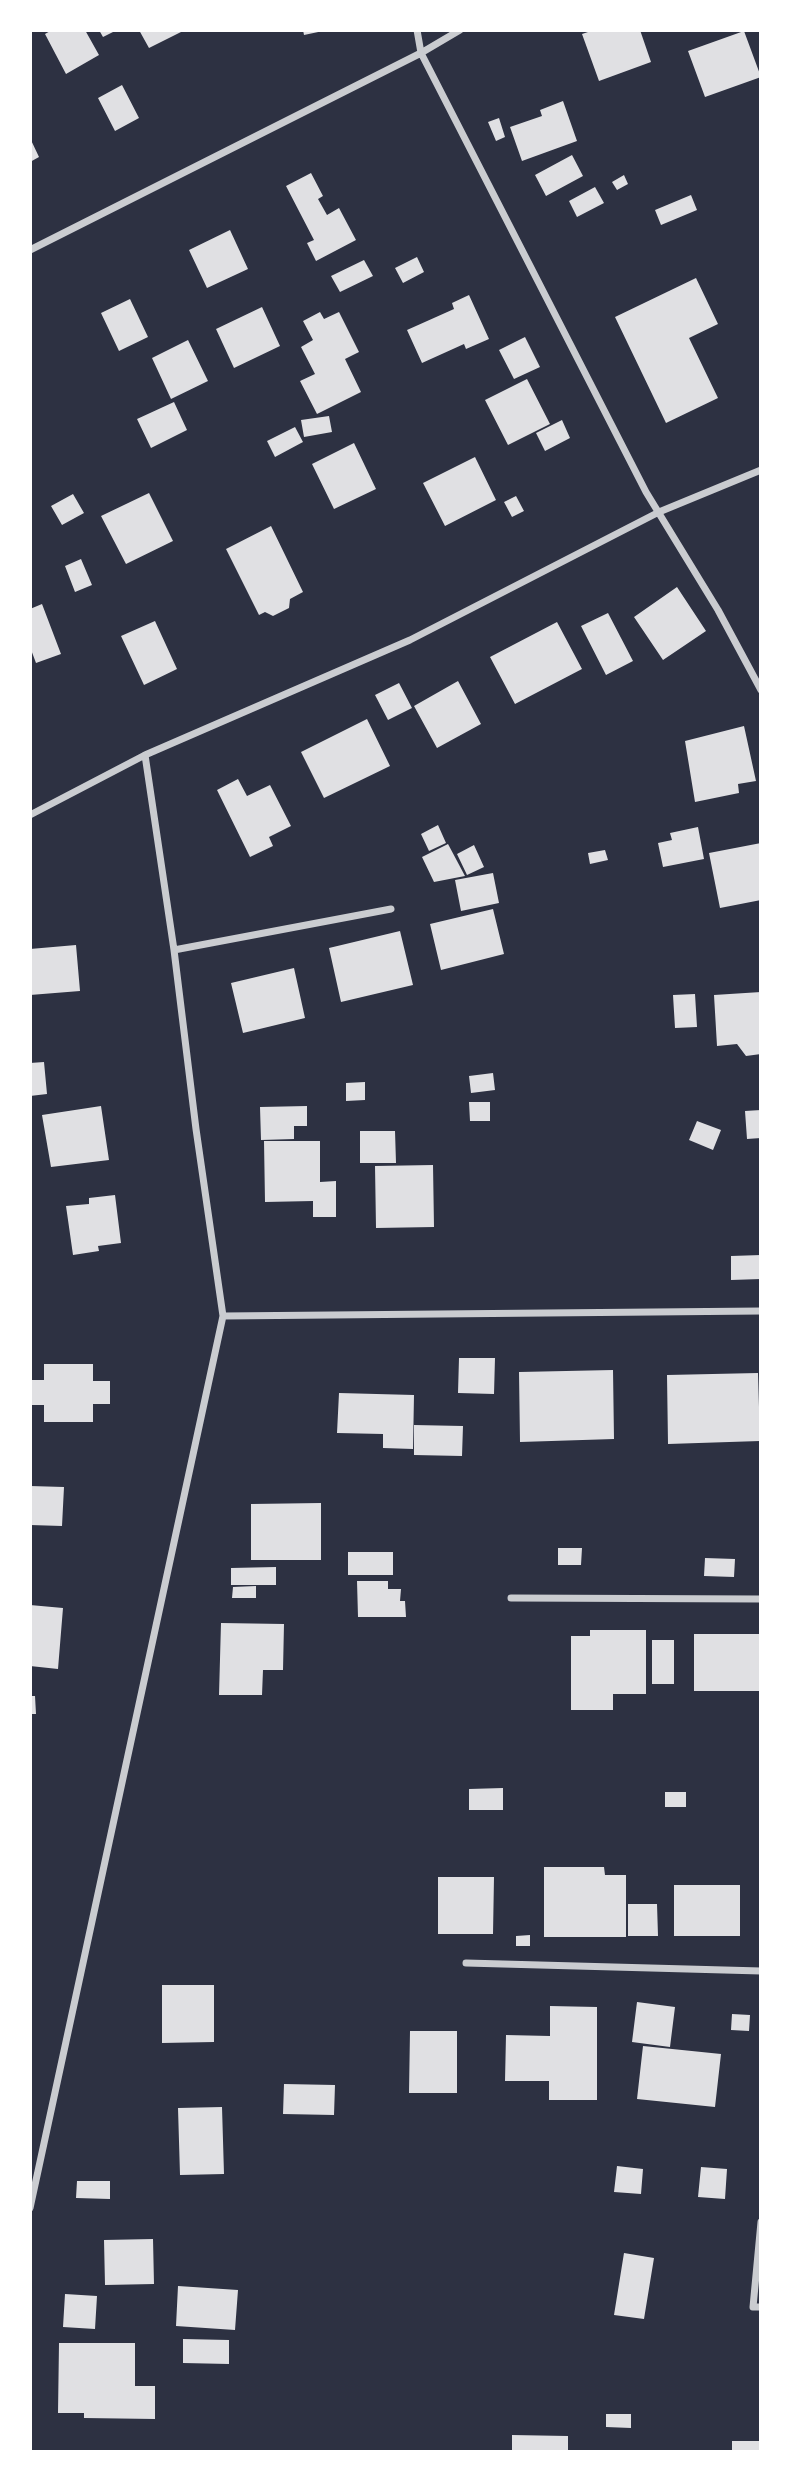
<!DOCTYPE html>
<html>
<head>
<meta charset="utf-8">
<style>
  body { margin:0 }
  #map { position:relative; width:791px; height:2482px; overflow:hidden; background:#2d3142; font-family:"Source Sans 3",sans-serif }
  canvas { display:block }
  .frame { position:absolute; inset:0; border:32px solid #fff; pointer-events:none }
</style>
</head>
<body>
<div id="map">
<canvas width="791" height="2482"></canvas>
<div class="frame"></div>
</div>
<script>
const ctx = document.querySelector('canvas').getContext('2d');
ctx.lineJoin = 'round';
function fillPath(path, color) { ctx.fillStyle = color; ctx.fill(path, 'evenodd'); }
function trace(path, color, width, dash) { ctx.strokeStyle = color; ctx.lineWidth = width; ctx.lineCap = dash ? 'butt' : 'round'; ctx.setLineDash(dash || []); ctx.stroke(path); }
const building = new Path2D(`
  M52,30H85L99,55L66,74L45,34Z
  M99,30H117L103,37Z
  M139,30H185L149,48Z
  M303,30H323V31L304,35Z
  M594,30H640L651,62L599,81L582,34Z
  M744,31L761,77L705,97L688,51Z
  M122,85L139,118L115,131L98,98Z
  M563,101L577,141L522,161L510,127L542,116L540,110Z
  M499,118L505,137L496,141L488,122Z
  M30,138L39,157L30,162Z
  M572,155L583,176L546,196L535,175Z
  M311,173L323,196L318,199L327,215L339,208L356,240L316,261L307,243L314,240L286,186Z
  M624,175L628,184L617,190L612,182Z
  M595,187L604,203L577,217L569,201Z
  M691,195L697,210L661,225L655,210Z
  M230,230L248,269L207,288L189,250Z
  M417,257L424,272L403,283L395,268Z
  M364,260L373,276L340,292L331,276Z
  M696,278L718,324L689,338L718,398L666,423L615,317Z
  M469,295L489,339L466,349L464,344L422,363L407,330L454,309L452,303Z
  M130,299L148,337L119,351L101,313Z
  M262,307L280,346L234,368L216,329Z
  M320,312L324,319L339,312L359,352L345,359L361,392L317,414L300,381L315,374L301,347L313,340L303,321Z
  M525,337L540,367L514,379L499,350Z
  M188,340L208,381L171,399L152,358Z
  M527,379L550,424L508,445L485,400Z
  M174,402L187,430L151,448L137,419Z
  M329,416L332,432L304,437L301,420Z
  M562,420L570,438L545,451L536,433Z
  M295,427L303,442L275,457L267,441Z
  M354,443L376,489L334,509L312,464Z
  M475,457L496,500L445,526L423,483Z
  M149,493L173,541L126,564L101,516Z
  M73,494L84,513L62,525L51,506Z
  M516,496L524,511L512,517L504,502Z
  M271,526L303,592L290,599L289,608L273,616L265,612L259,615L226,549Z
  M81,559L92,585L75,592L65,566Z
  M677,587L706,631L663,660L634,617Z
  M42,604L61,654L36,663L30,647V609Z
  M608,613L633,661L606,675L581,626Z
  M155,621L177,669L144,685L121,636Z
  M557,622L582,669L515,704L490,657Z
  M458,681L481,724L437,748L414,706Z
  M399,683L412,708L388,720L375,695Z
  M367,719L390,766L324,798L301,752Z
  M744,726L756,781L738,784L739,793L695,802L685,741Z
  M238,779L247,796L270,785L291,826L269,837L273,846L250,857L217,790Z
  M438,825L446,843L429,851L421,834Z
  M698,827L704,859L663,867L658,843L672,840L670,833Z
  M761,843V900L720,908L709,853Z
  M448,844L465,876L434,882L422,857Z
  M474,845L484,867L467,875L457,854Z
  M605,850L608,860L590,864L588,853Z
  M493,873L499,903L461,911L455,880Z
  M493,909L504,954L441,970L430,924Z
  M400,931L413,985L341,1002L329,948Z
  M76,945L80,991L30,995V949Z
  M294,968L305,1018L243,1033L231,983Z
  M761,992V1054L746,1056L737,1044L717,1046L714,995Z
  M695,994L697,1027L675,1028L673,995Z
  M44,1062L47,1094L30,1096V1063Z
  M493,1073L495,1090L471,1093L469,1076Z
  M365,1082V1100L346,1101V1083Z
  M469,1102H490V1121H470Z
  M101,1106L109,1160L51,1167L42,1115Z
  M307,1106V1126H294V1139L261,1140L260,1107Z
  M761,1110V1138L747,1139L745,1111Z
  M697,1121L721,1130L713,1150L689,1140Z
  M360,1131H395L396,1163H360Z
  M264,1141H320V1182L336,1181V1217H313V1201L265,1202Z
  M433,1165L434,1227L376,1228L375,1166Z
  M115,1195L121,1243L98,1246L99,1251L73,1255L66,1206L89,1204V1198Z
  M761,1255V1279L731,1280V1256Z
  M459,1358H495L494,1394L458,1393Z
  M44,1364H93V1381H110V1404H93V1422H44V1405H30V1380H44Z
  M613,1370L614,1439L520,1442L519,1372Z
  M758,1373L760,1441L668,1444L667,1375Z
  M339,1393L414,1395L413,1449L383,1448V1434L337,1433Z
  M414,1425L463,1426L462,1456L414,1455Z
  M30,1486L64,1487L62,1526L30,1525Z
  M321,1503V1560H251V1504Z
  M558,1548H582L581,1565H558Z
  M348,1552H393V1575H348Z
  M705,1558L735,1559L734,1577L704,1576Z
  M276,1567V1585H231V1568Z
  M357,1581H388V1589H401L400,1601H405L406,1617H358Z
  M256,1586V1598H232L233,1587Z
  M30,1605L63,1608L58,1669L30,1666Z
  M221,1623L284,1624L283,1670H263L262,1695H219Z
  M590,1630H646V1694H613V1710H571V1636H590Z
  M694,1634H759V1691H694Z
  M652,1640H674V1684H652Z
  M30,1696H35L36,1714H30Z
  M503,1788V1810H469V1789Z
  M665,1792H686V1807H665Z
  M544,1867H604L605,1875H626V1937H544Z
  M438,1877H494L493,1934H438Z
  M674,1885H740V1936H674Z
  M628,1904H657L658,1936H628Z
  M530,1935V1946H516V1936Z
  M162,1985H214V2042L162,2043Z
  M637,2002L675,2007L670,2047L632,2042Z
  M550,2006L597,2007V2100H549V2081H505L506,2035L550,2036Z
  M732,2014L750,2015L749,2031L731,2030Z
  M410,2031H457V2093H409Z
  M643,2046L721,2054L715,2107L637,2099Z
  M284,2084L335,2085L334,2115L283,2114Z
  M222,2107L224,2174L180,2175L178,2108Z
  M617,2166L643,2169L641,2194L614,2192Z
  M701,2167L727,2169L725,2199L698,2197Z
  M77,2181H110V2199L76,2198Z
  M153,2239L154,2284L105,2285L104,2240Z
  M624,2253L654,2258L644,2319L614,2315Z
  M178,2286L238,2290L235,2330L176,2326Z
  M65,2294L97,2296L95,2329L63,2327Z
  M183,2339L229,2340V2364L183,2363Z
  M59,2343H135V2386H155V2419L84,2418V2413H58Z
  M606,2414H631V2428L606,2427Z
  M512,2435L568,2436V2452H512Z
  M732,2441H761V2452H732Z`);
const minor = new Path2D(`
  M417,30L421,53L646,492L718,610L761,690
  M30,250L421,53L460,30
  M30,815L145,755L410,640L659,512L761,470
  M174,950L391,909
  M223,1316L761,1311
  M511,1598L761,1599
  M466,1963L761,1971
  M30,2208L223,1316L196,1129L174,950L145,755
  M761,2222L753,2307H761`);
fillPath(building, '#e0e0e3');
trace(minor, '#caccd0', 7);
</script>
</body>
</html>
